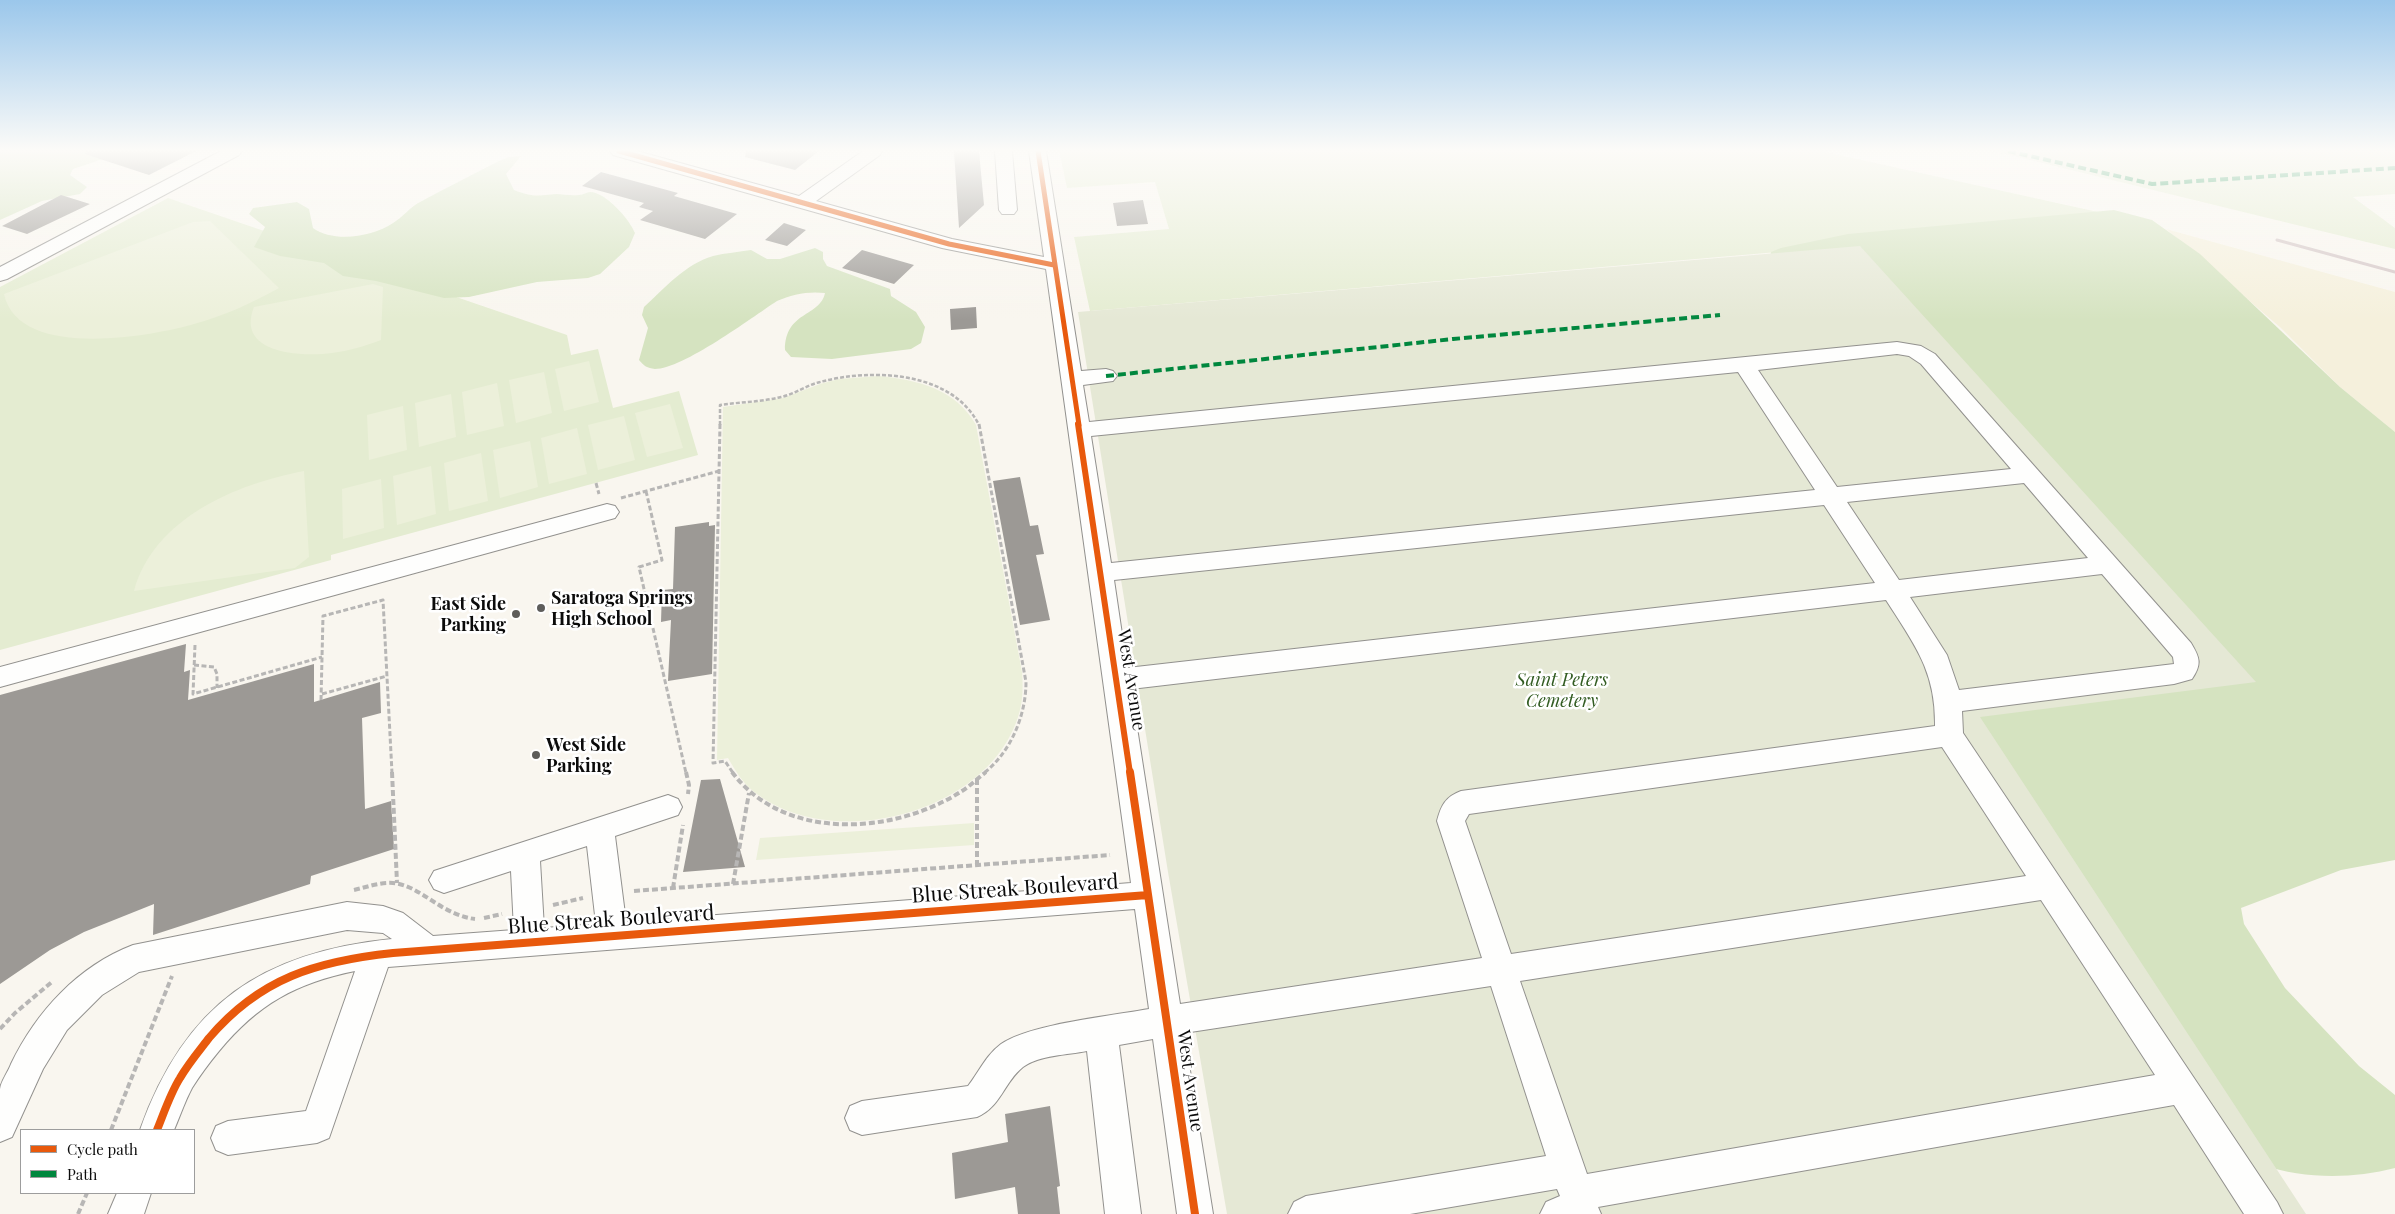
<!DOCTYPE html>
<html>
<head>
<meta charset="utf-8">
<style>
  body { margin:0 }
  #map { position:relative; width:2395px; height:1214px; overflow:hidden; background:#f9f6ef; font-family:"Playfair Display",serif }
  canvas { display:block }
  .legend { position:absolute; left:20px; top:1129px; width:175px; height:65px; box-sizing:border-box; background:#fff; border:1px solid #9d9d9d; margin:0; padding:6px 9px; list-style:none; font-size:15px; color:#0b0b0b }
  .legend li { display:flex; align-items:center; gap:10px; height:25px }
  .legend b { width:25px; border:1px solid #9d9d9d }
</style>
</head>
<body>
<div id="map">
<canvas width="2395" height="1214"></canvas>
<ul class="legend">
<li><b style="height:6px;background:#e8590c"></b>Cycle path</li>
<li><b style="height:6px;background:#00873e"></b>Path</li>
</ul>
</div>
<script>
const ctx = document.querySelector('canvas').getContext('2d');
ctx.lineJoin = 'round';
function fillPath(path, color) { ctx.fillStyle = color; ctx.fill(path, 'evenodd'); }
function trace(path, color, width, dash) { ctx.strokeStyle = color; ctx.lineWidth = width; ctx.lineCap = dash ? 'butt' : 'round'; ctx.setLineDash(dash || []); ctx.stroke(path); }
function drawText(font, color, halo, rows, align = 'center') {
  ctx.font = font + ' "Playfair Display",serif'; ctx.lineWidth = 5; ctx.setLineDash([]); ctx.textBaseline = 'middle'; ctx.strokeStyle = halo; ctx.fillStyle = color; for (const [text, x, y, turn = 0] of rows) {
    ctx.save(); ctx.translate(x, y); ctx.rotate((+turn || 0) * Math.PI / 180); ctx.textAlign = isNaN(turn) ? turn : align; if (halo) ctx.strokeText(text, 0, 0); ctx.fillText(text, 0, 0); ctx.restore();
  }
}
const farmland = new Path2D(`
  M2166,229L2395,292V432L2340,387L2281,328Z`);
const green = new Path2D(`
  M1059,151H1821L2139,221L1090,311L1074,237L1169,229L1155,182L1067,188Z
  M1993,151H2395V194L2353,197L2395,228V249Z
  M168,198L567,335L571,355L598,349L613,408L679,391L698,455L331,555V560L0,650V287Z`);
const forest = new Path2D(`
  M0,151H127L73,169L70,175L87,187L80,194L42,201L0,220Z
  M521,156L506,174L514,190C532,197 537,196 556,194C563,194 571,196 579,195C583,195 587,192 590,192C606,192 630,220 635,233L629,247L600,274L588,278L537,282L469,297L444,298L376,281L343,276L324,263L280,256L254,247L265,227L249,214L253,208L297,202L309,209L313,228C334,243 372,237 393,223C403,217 410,207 420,202C446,188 473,174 499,161L509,157Z
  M2114,210L2152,220L2200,254L2340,387L2395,432V860L2341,870L2241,908L2244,924L2285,988L2359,1066L2395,1095V1168C2352,1179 2304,1179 2262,1165L2039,851L1770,258L1771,252L1781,248L1848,234Z
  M815,248L823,252V259L827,266L890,289L891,296L916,312L925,327L921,343L911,349L832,359L791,357L785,350C785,311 820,317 825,293C809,291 792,294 777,301C751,318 683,369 655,369C647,368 644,366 639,360L648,328L642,315L644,307C664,289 685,264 713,256C725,253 739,252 751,250L767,259H780Z`);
const cemetery = new Path2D(`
  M1860,246L2256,682L1980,717L2306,1214H1227L1168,872L1078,312Z`);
const pitch = new Path2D(`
  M210,221L279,288C252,303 224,316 194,324C149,337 18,360 4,294L193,222Z
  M373,284L383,287L381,340C365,346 349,351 332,353C302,357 235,354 254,307Z
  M589,361L599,402L564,411L555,369Z
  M544,372L552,413L516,423L509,380Z
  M879,376C918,380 956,389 976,425L1022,672C1023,685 1023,698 1020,710C994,813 832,855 753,791C742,782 735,770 728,758L717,760L723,407L783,398L820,384L839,379Z
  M497,383L504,426L467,435L462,392Z
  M451,394L456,437L419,447L415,403Z
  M670,404L683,448L647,457L635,413Z
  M403,406L407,450L369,460L367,415Z
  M624,416L635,460L598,470L588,425Z
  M577,428L587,474L549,484L541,438Z
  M530,441L538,487L500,498L493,450Z
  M481,453L488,501L449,511L444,463Z
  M431,466L436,514L397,525L393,476Z
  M304,471L309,557L295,568L134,591C154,518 236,484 304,471Z
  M381,479L384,528L343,539L342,489Z
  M974,823V845L756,860L760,838Z`);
const building = new Path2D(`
  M86,151H196L149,175L85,154Z
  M746,151H819L795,170L745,157Z
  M954,151H979L984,205L959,228Z
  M601,172L678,193L674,196L737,214L705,239L640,220L653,211L639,207L644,203L582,186Z
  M61,195L90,204L27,234L2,226Z
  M1143,200L1148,224L1117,226L1113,203Z
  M784,223L806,230L787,246L765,240Z
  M862,250L914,265L894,284L842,268Z
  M976,307L977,328L951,330L950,309Z
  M1020,477L1030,526L1038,525L1044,554L1036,555L1050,620L1020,625L993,481Z
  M709,522V526L715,525L712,674L668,681L671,620L661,622L662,590L673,589L675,527Z
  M186,644L184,672L190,670L188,700L314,664V702L380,682L381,713L362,718L365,809L391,801L394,849L311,876L310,884L153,935L154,904L84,932L50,950L0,984V695Z
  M720,779L745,867L683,872L701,780Z
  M1050,1106L1060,1186L1057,1187L1060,1214H1018L1015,1187L955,1199L952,1153L1008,1142L1005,1114Z`);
const pathFar2 = new Path2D(`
  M720,425V405C740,402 761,402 781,397C795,394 807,385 820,382C872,368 952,371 979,425`);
const pathFar1 = new Path2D(`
  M720,424L713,763L725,761L733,773
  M979,424L1026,682C1026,715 1011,752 984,773
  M596,483L599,494
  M646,491L662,560L639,567L686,773
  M621,498L719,471
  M195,645L193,694L322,657
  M194,665L214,667L217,674V688
  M322,694L387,676
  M321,700L323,616L383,600L392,773`);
const path = new Path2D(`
  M392,772L397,883
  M686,772L689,785L688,794
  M732,772C784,842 894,835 962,791C970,786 978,778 986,772
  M977,779V865
  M733,884L749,793
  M673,888L683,825
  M354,890C367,887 380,882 393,883C420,885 441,915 475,919
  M634,891L1110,855
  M553,905L583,898
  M484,918L502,914
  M0,1029L15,1013L53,981
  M111,1130L172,976
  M78,1214L87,1193`);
const minor = new Path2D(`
  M221,151H242L239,155L7,279L0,281V267Z
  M610,151H637L799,196L863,151H882L880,155L816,201L952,239L1044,257L1029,151H1046L1081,371L1106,369L1113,371L1117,376L1113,381L1083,385L1089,422L1897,342L1921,346L1935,354L2191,643C2200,658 2202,664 2192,679L2174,684L1962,711L1963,733L2277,1202L2283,1214H2244L2174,1105L1598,1207L1601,1214H1540L1546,1202L1560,1196L1557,1189L1410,1214H1288L1294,1202L1306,1196L1546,1156L1491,986L1184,1033L1213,1214H1177L1153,1039L1119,1045L1141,1214H1105L1087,1051C1068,1055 1039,1055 1023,1067C1004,1082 1001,1107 977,1117L862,1135L850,1130L845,1118L850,1106L862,1101L968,1086C979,1072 986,1055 1001,1044C1030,1024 1111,1016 1149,1009L1135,909L388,967L329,1138L317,1143L228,1155L216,1150L211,1138L216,1126L228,1121L306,1111L355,971C296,983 258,1004 219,1051C210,1062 200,1075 192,1088C185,1101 180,1116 174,1130H140C185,1004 262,952 392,939L383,933L347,930L139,972L102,995L67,1030L43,1069L12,1137L0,1142C0,1125 0,1105 0,1089C1,1081 8,1072 11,1064C36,1012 78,966 133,945L347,902L383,906L403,913L433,936L514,930L511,871L444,893L434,889L429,880L434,871L668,795L678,799L682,807L678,815L615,836L626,922L1131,883L1046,269L942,248L613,155ZM1897,354L1909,356L1921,364L2011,469L1837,487L1758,370ZM1738,372L1815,490L1111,563L1091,436ZM2024,483L2088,558L1899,580L1847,502ZM1824,505L1875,583L1127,668L1114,580ZM2102,574L2173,657L2174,664L1959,690L1947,655L1910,597ZM1886,600C1914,644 1936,671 1935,726L1461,791C1445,797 1441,806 1437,821L1482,958L1180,1004L1131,689ZM1942,747L2026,876L1511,954L1465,821L1469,814ZM587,846L596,924L544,928L540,861ZM2041,900L2155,1075L1587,1174L1520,981Z
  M995,151H1012L1017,210L1014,214H1002L999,210Z
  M607,504L615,506L619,512L615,518L0,687V667Z
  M117,1193H151L144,1214H108Z`);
const rail = new Path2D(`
  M2277,240L2395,272`);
const quiet = new Path2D(`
  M2008,151L2152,184L2395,168
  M1106,376L1453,339L1720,315`);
const cyclewayFar2 = new Path2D(`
  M619,151L949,244L1054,265
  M1038,151L1079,425`);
const cyclewayFar1 = new Path2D(`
  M1078,424L1130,773`);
const cycleway = new Path2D(`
  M1130,772L1195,1214
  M157,1130C164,1113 170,1094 180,1078C188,1064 199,1051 209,1038C260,978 317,961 393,953L1148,895`);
const markers = [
  [541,608,5,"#5e5d5b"],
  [516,614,5,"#5e5d5b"],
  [536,755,5,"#5e5d5b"]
];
const poiNames = [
  ["Saratoga Springs",551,598],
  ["High School",551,619],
  ["East Side",506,604,"right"],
  ["Parking",506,625,"right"],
  ["West Side",546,745],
  ["Parking",546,766]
];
const streetNames = [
  ["West Avenue",1131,680,81],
  ["West Avenue",1190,1081,82]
];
const parkNames = [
  ["Saint Peters",1562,680],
  ["Cemetery",1562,701]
];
const nearStreetnames = [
  ["Blue Streak Boulevard",1015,889,-4],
  ["Blue Streak Boulevard",611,920,-4]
];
fillPath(farmland, '#f5f0dc');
fillPath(green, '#e4ecd1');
fillPath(forest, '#d5e3c0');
fillPath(cemetery, '#e5e8d5');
fillPath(pitch, '#ecf0da');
fillPath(building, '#9c9995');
trace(minor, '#92918e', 2);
trace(pathFar2, '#b7b6b5', 2.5, [4, 2]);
trace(pathFar1, '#b7b6b5', 3, [5, 2.5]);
trace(path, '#b7b6b5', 4, [6, 3]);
fillPath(minor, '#fefefd');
trace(rail, '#d4c6c6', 3);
trace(quiet, '#00873e', 4, [8, 4]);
trace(cyclewayFar2, '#e8590c', 5);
trace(cyclewayFar1, '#e8590c', 6);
trace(cycleway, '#e8590c', 8);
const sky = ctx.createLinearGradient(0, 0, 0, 320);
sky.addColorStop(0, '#9bc7eb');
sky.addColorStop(0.47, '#fcfbf8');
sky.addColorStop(1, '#fcfbf800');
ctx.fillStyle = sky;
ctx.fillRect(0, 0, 2395, 320);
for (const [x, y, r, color] of markers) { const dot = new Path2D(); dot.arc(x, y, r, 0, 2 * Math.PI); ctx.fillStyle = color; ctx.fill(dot); trace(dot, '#fff', 2); }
drawText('bold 18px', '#0b0b0b', '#fff', poiNames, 'left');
drawText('18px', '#0b0b0b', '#fff', streetNames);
drawText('italic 18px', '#325c22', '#fff', parkNames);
drawText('21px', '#0b0b0b', '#fff', nearStreetnames);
</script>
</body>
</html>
